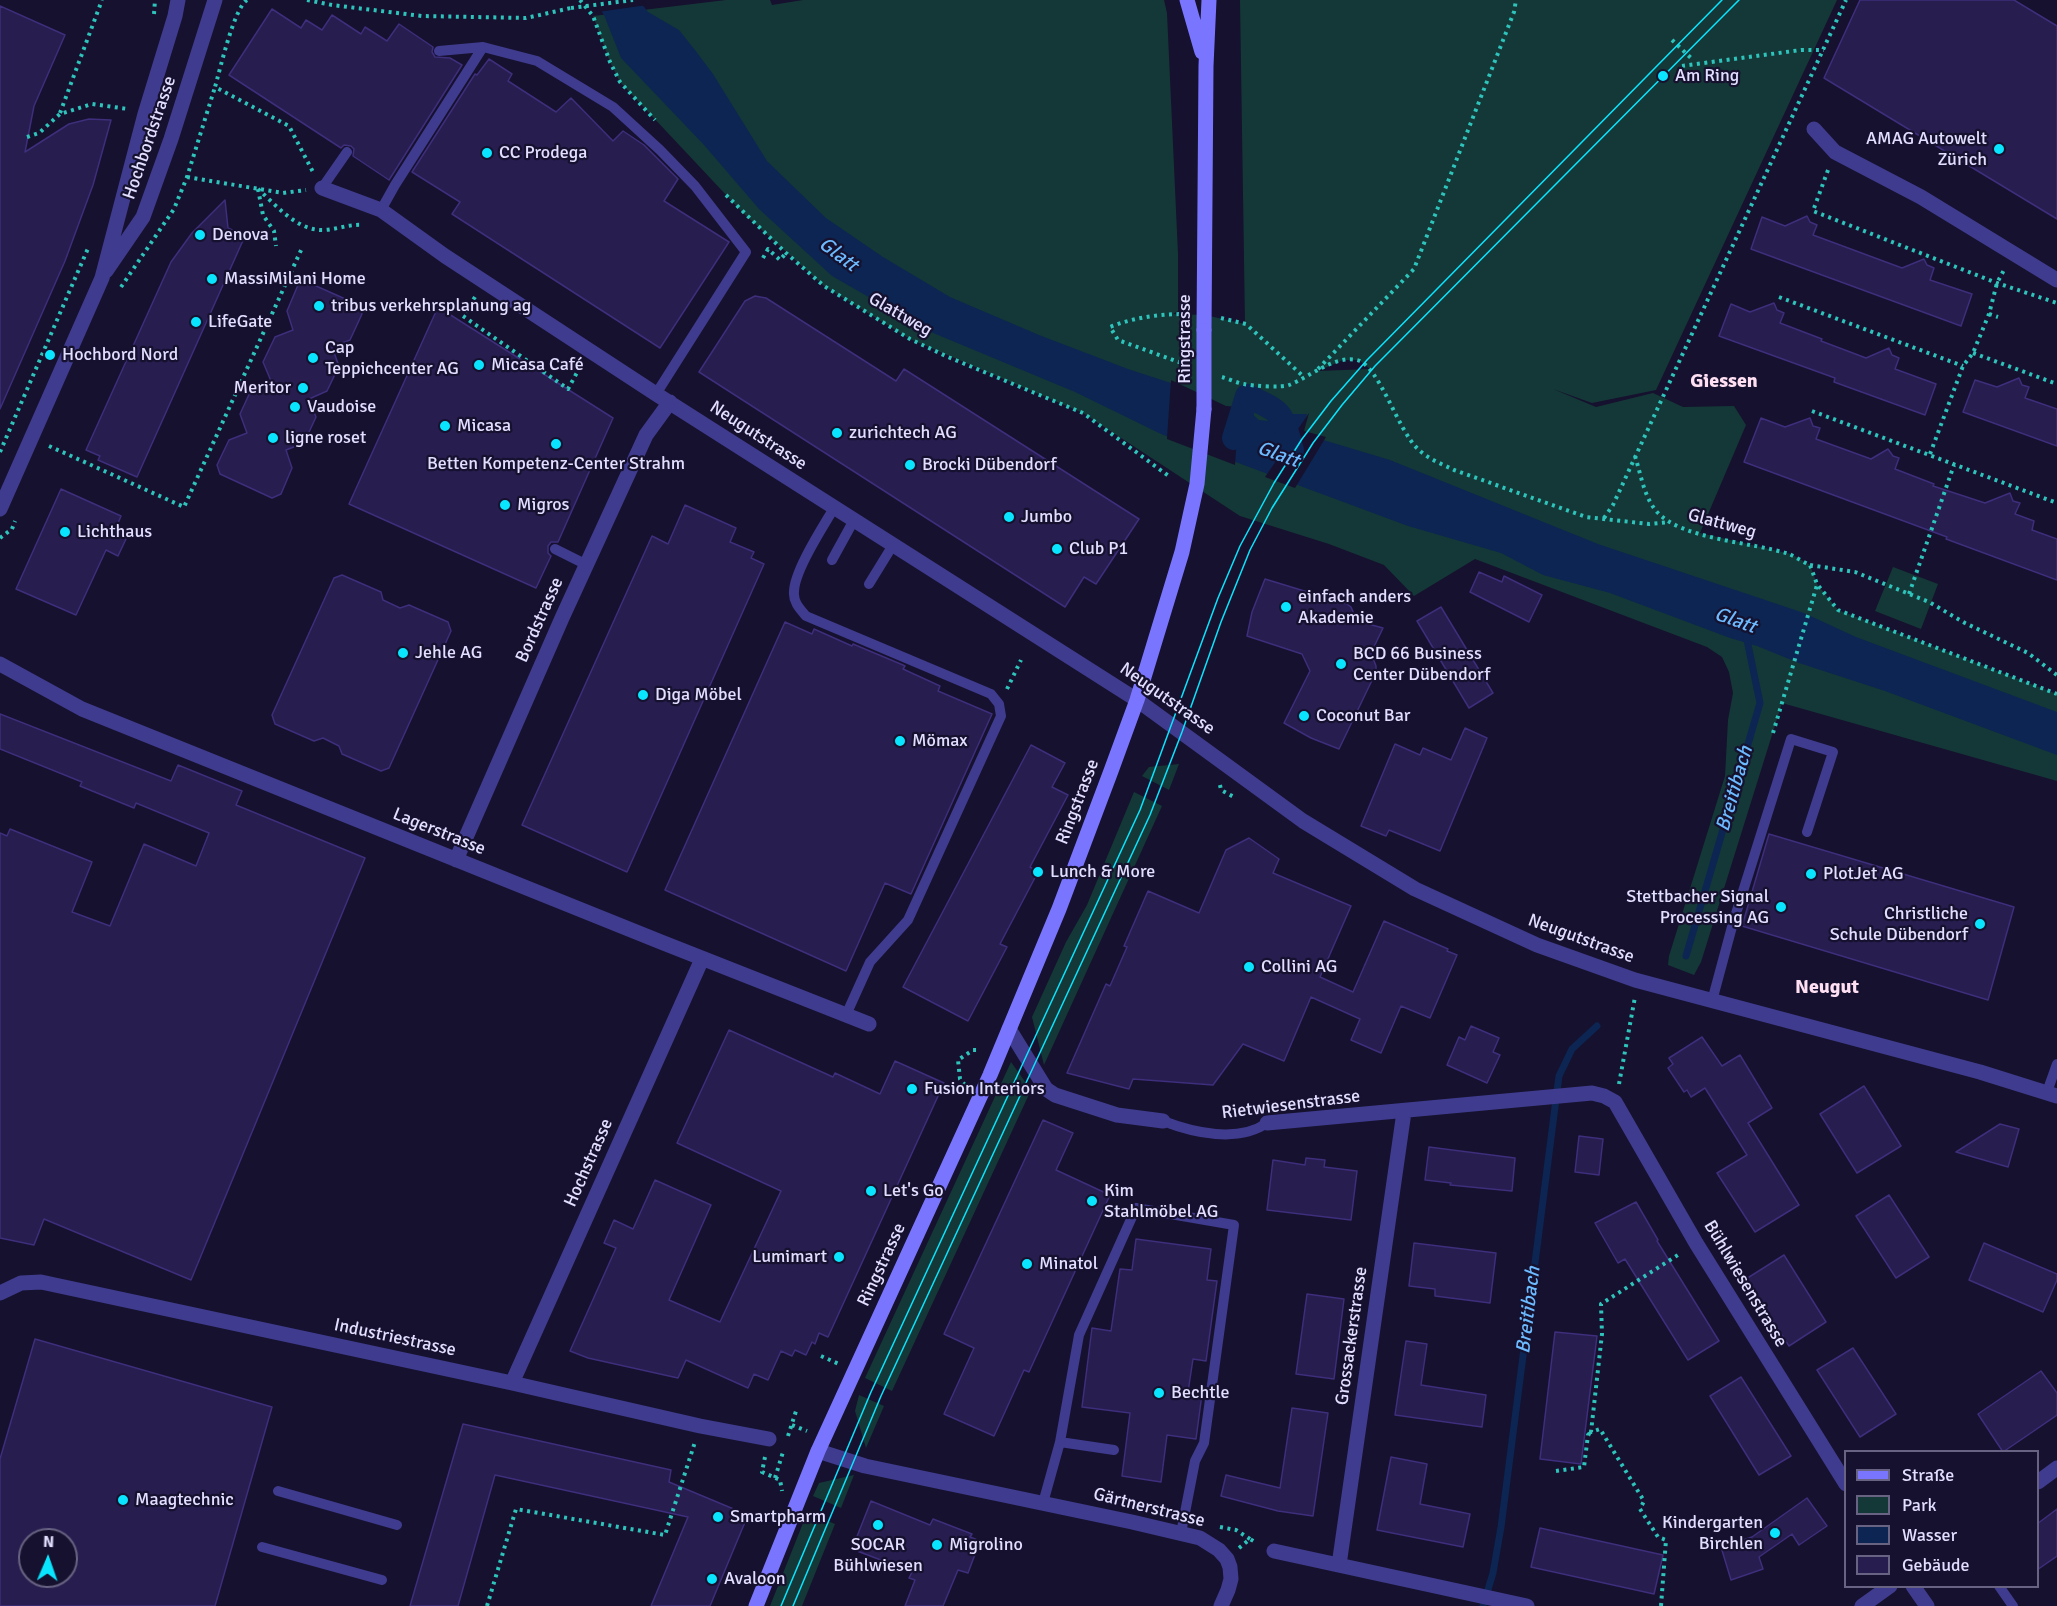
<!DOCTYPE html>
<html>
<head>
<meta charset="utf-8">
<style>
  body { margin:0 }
  #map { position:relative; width:2057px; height:1606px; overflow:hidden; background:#16112e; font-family:Signika,sans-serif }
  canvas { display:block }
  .legend { position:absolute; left:1844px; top:1450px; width:195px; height:138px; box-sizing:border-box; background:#16112e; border:2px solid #686382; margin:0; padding:8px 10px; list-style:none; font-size:18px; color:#e2deff }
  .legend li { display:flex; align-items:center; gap:12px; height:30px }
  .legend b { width:30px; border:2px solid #686382 }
  .north { position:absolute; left:18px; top:1528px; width:60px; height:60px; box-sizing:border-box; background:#16112e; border:2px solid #686382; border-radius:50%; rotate:2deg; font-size:16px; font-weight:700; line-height:24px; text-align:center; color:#e2deff }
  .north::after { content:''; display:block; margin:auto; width:21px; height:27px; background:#0ae5ff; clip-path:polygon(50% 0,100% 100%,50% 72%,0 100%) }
</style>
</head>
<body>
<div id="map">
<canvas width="2057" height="1606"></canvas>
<ul class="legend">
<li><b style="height:8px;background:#7975ff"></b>Straße</li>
<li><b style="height:16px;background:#143837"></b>Park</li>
<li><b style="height:16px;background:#0c2552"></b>Wasser</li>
<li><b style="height:16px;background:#271d4f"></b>Gebäude</li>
</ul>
<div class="north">N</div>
</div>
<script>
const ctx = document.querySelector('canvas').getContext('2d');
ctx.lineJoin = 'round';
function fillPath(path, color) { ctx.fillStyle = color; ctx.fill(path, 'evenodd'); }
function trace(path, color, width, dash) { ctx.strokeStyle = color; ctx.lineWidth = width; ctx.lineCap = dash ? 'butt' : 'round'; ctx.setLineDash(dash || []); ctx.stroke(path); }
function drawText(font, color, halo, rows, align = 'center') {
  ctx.font = font + ' Signika,sans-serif'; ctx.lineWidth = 4.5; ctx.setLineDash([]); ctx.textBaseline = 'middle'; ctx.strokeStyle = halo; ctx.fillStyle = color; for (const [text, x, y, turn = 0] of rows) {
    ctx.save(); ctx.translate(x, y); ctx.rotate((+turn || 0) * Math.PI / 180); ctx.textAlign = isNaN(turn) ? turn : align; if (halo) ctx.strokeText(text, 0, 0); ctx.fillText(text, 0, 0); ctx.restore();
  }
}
const green = new Path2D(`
  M726,0H770L772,5L803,0H1164L1167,13L1178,254V311L1173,314L1205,315L1245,324L1240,0H1837L1656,390L1592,403L1553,389L1596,407L1653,393L1683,407L1734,406L1746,425L1700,533L1791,554L1810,565L1817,584L1838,610L2057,694V781L1782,703L1701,962L1694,975L1668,965L1669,956L1725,776L1728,720L1733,693L1729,672L1722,657L1707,647L1475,559L1414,596L1384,565L1329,544L1240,516L1083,413L910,339L824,286L743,213L620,82L610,62L593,16ZM1343,360H1359L1370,369L1318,371Z
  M1893,567L1938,584L1921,629L1875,611Z
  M1179,764L1169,790L1142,776L1149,767Z
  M1134,792L1162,806L1044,1065L1032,1017L1066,942L1087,905Z
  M1011,1062L1031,1090L892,1391L865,1378Z
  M859,1395L884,1406L866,1448L855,1411Z
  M854,1475L841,1508L813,1496L819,1483Z
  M807,1513L835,1524L802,1606H770Z`);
const water = new Path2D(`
  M594,0H639L648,12L679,30L695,50L713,74L767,161L826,218L883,257L950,297L1039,335L1128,369L1171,383L1225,408L1250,412L1259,420L1279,422L1287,414H1307L1300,433L1390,460L1598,544L1804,613L1856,637L2057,712V755L1885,691L1799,663L1757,646L1730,638L1610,593L1543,575L1501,553L1408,526L1241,464L1161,434L1075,392L926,330L832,276L759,209L704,145L621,58L604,15Z`);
const pier = new Path2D(`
  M591,0H643L647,5L598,12Z
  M1171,380L1226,406L1239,407L1235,465L1167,439Z
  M1309,413L1304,431L1326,437L1295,488L1265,477Z`);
const stream = new Path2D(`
  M1686,956L1760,703L1746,635
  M1483,1606L1493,1573L1501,1527L1559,1076L1572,1049L1597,1026`);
const canal = new Path2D(`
  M1234,438L1247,396C1284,413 1281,411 1292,450`);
const building = new Path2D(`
  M1860,0H2014L2057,26V219L1824,78Z
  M0,6L65,35L34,106L25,152L69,124L89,119L111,120L93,185L65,261L0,409Z
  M272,9L301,28L306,20L322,30L332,15L361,34L365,27L387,41L399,24L433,47L432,52L435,57L450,58L462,65L389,180L353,156L354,149L351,146L344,145L341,148L229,75Z
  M489,59L512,74L508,81L556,112L571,98L613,141L623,131L644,145L678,179L664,201L729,242L660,348L452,214L460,202L412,172L475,74L477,75Z
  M225,200L228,228L245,236L137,477L98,460L100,456L86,450L171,262L192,233Z
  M1807,216L1810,222L1817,225L1813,235L1902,268L1924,259L1927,265L1934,268L1930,280L1972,294L1961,326L1751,249L1762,217L1785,226Z
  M307,282L359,305L362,314L350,340L332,347L339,366L327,391L309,399L316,417L304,443L286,450L292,468L281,494L272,498L220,474L217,465L229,440L247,433L240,414L252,388L271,381L263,362L275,337L293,330L287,311L298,285Z
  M755,296L766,298L896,381L904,369L1139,519L1096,584L1084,577L1065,607L699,372L745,301Z
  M1774,303L1777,310L1784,313L1780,323L1822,339L1821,341L1866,358L1889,348L1892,355L1899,358L1895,369L1936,384L1925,415L1834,382L1835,378L1719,336L1731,304L1750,312Z
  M438,307L613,418L558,542H551L548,546V553L551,556L536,588L349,504Z
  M2019,378L2022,385L2029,387L2025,398L2057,409V446L1963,412L1975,380L1997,387Z
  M1761,418L1785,427L1810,418L1813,426L1820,428L1816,439L1871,459L1888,449L1893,456L1899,458L1895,469L1934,484L1933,486L1985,503L2010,493L2013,501L2020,503L2015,514L2034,521L2032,530L2057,539V580L1946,539L1947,537L1744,462Z
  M61,489L121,516L114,533L126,539L118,556L106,550L76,615L16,589Z
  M685,505L736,528L730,542L754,552L751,558L764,564L627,872L522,825L652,536L668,544Z
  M1479,572L1502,582L1504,576L1542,595L1529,622L1470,592Z
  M342,575L381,592L383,600L400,608L409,605L448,622L451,631L389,768L381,771L342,754L339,746L323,738L314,741L275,724L272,715L334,578Z
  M1265,579L1347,604L1351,607L1357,621L1383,628L1371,653L1376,666V672L1339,749L1311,738L1284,723L1310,671L1302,654L1247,636L1252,612Z
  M1441,607L1493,693L1469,708L1417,621Z
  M785,622L812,634L814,629L852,646L853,644L903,665L905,666L903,669L940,686L938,691L992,714L911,894L885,883L846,971L665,890Z
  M0,714L171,781L178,765L242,791L236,805L365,858L191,1280L44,1219L34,1245L0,1238V833L7,836L10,829L92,862L72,912L110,926L144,844L196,866L209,833L136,803L134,808L80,786L82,782L0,749Z
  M1465,728L1487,738L1440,851L1389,830L1386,836L1361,826L1395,744L1420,755L1423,748L1451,760Z
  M1031,745L1065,763L1052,787L1068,795L1030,867L1038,872L1000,944L1007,947L968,1021L903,987Z
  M1769,834L2014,907L1988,1000L1742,926Z
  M1249,838L1279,859L1273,873L1351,906L1320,977L1353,992L1384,921L1448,949L1447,951L1457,955L1430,1018L1401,1006L1381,1053L1351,1040L1360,1019L1311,997L1284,1061L1243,1044L1213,1085L1133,1079L1129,1089L1067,1073L1106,984L1110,986L1127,947L1124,946L1148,891L1199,913L1226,850Z
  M1471,1026L1499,1038L1493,1052L1500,1055L1487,1083L1447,1065L1459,1037L1465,1040Z
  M729,1030L833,1077L835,1073L880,1094L895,1061L944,1083L828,1337L819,1333L815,1344L812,1342L806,1355L795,1350L792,1356L781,1351L768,1380L754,1374L748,1388L686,1360L678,1378L588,1358L570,1351L616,1248L604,1243L614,1220L633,1229L655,1180L711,1205L669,1300L720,1322L781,1191L677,1143Z
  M1702,1037L1722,1066L1740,1055L1772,1108L1748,1123L1799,1205L1755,1232L1717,1173L1747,1155L1705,1088L1691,1097L1687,1090L1684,1092L1668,1068L1673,1064L1669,1058Z
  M1864,1086L1901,1146L1857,1173L1820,1114Z
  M1043,1120L1073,1133L1056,1170L1110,1195L1029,1372L1024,1370L994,1436L944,1414L974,1348L944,1334Z
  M2000,1124L2019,1129L2008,1167L1956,1152Z
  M1579,1136L1603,1139L1599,1175L1575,1172Z
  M1429,1147L1515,1158L1512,1191L1450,1185L1451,1183L1425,1180Z
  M1306,1158L1325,1160L1324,1167L1357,1171L1351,1220L1267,1210L1273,1160L1305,1165Z
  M1889,1195L1929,1257L1896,1278L1856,1216Z
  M1636,1202L1658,1240L1657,1241L1719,1341L1688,1360L1625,1259L1618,1263L1595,1223Z
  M1136,1239L1211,1249L1207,1280L1217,1281L1206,1361L1193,1359L1188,1392L1202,1394L1196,1439L1167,1435L1161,1482L1122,1476L1130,1413L1082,1407L1092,1328L1111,1331L1120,1269L1132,1270Z
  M1414,1243L1496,1253L1490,1303L1435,1296V1289L1409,1286Z
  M1984,1243L2057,1274V1280L2043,1312L1969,1280Z
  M1784,1255L1826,1322L1789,1346L1746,1279Z
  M1307,1294L1344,1299L1334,1379L1296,1374Z
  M1555,1332L1597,1336L1581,1464L1540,1459Z
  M35,1339L272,1407L215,1606H0V1459ZM30,1540H66V1576H30Z
  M1406,1341L1427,1344L1421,1385L1486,1395L1482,1427L1395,1415Z
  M1853,1348L1896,1414L1860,1437L1817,1370Z
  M2041,1371L2057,1393V1415L2003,1452L1978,1414Z
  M1741,1377L1791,1456L1759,1475L1710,1396Z
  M1292,1408L1328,1413L1313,1516L1278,1511L1221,1496L1226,1475L1280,1488Z
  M463,1424L671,1470L669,1482L748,1515L710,1606H651L688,1517L495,1475L458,1606H410Z
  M1391,1457L1427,1464L1420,1504L1470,1514L1463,1547L1377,1530Z
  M1807,1498L1827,1526L1799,1545L1792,1534L1759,1557L1763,1569L1731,1580L1721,1547L1752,1537Z
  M871,1501L930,1525L933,1519L972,1534L970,1537L980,1541L968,1573L958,1570L943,1606H905L915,1580L909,1578L912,1572L852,1549Z
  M2057,1509V1556L2037,1570V1524Z
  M1540,1528L1663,1555L1654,1594L1531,1567Z`);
const path = new Path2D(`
  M247,0C234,8 220,70 215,87L289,126L313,172
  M307,0L332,5L422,16L526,18L571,8
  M580,0L593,16L610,62L620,82L655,120
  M154,14L155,0
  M1672,40L1692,59
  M1682,66L1801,50H1824
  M60,113L102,0
  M27,137L39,133L60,114L92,104L128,109
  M1828,170L1813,211L1997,283L2057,303
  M187,177L283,193L306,190
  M258,189C276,205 298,232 325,230C338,229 349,224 363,225
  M258,189L263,215L274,231L276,246
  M726,195L786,253L824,286L910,339L948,357L1083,413L1170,477
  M763,258L768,249L780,260L786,253
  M121,287L174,209L187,177L215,87
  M475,297L463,316L568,389L580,367
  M1779,297L1963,366
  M1187,314C1160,314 1135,317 1110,327L1118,340L1187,365
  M1989,314L1998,317
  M1221,318L1246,324L1304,377
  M1973,353L2057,384
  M1318,369L1414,269L1514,12L1516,0
  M1222,377C1229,379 1237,383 1244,384C1253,386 1282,388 1289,385C1310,377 1334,355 1357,360C1379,365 1398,431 1418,449C1428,459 1442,464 1454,470L1586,517L1649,524L1670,522
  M1812,411L2057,503
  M49,446L184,507L302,248
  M0,452L89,246
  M1930,454L1963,366L1973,353L1989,314L1997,283L2004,270
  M1635,456C1641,475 1644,497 1657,512C1683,540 1753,542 1789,554C1796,557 1803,562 1810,565L1817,584L1838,610L2057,694
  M1604,518L1613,505L1846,0
  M0,538L12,529L15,521
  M1810,565L1855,572L1929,602L1965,623L2028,653L2057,675
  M1909,594L1954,465
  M1007,689L1021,660
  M1773,733L1817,585
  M1220,785L1221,790L1234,797
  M1619,1084L1635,997
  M965,1085L960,1079L958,1060L973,1050H980
  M821,1356L839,1364
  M792,1425L807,1431
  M788,1436L797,1408
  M765,1457L762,1472L780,1480L782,1491
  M1556,1471L1584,1467L1588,1435L1591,1432
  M775,1478L783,1452
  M1220,1527L1236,1530L1250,1539
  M1239,1548L1250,1539L1257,1543
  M487,1606L516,1509L665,1535L695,1442
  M1661,1606L1666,1540L1658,1537L1640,1509L1644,1501L1600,1429L1591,1432L1602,1334L1601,1304L1681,1253`);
const service = new Path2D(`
  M483,47L537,61L613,107L660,150L695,186L746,252L656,394
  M322,188L347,152
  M381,210L395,185L483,47L439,51
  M834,508C823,527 794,571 794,592C793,602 800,609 806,616L991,694L999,704L1001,716L908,920L870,962L846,1015
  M555,549L587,565
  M832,560L854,520
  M869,584L893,545
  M1712,1001L1733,923L1791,739L1833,752L1807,832
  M2047,1092L2057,1064
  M1163,1121C1194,1133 1238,1143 1267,1123
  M1060,1442L1114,1450
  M278,1491L397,1525
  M1043,1503L1060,1442L1079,1335L1136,1208L1234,1225L1204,1443L1195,1461L1181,1533
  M262,1547L382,1580
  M1999,1586L2013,1606`);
const minor = new Path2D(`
  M1814,129L1835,152L1921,197L2057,280
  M322,188L381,210L445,256L656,394L1137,700L1303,821L1415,889L1537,945L1635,980L1980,1072L2057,1096
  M106,271L143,217L171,139L215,0
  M0,509L102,278L145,114L175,16L178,0
  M0,664L82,709L661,942L869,1024
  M456,860L562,618L646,435L670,402
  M1009,1029L1046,1089L1055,1095L1117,1115L1163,1121
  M1267,1123L1592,1093L1604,1096L1615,1102L1696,1243L1846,1484
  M0,1293L21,1283L41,1282L512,1383L700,1426L769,1439
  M512,1383L702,959
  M818,1451L865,1466L1132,1522L1200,1538L1219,1550L1227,1559L1230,1567L1231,1579L1228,1590L1221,1606
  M2038,1482L2057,1468
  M1274,1551L1527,1606
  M1339,1565L1404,1112
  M1913,1586L1927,1606
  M1862,1606L1890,1586`);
const secondary = new Path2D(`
  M1187,0L1202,52
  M1204,330L1206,66L1209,0
  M756,1606L818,1451L990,1075L1059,909L1111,771L1137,700L1182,552L1197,484L1204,409`);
const tram = new Path2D(`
  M781,1606L871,1392L1140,810L1218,598L1240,546L1274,483L1302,439L1331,401L1367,360L1722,0
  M793,1606L881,1396L1150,815L1182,732L1221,622L1250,550L1272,508L1313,443L1342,405L1375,366L1739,0`);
const pathBridge = new Path2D(`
  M571,8L633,0`);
const secondaryBridge = new Path2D(`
  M1204,409V330`);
const markers = [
  [1663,76,6,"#0ae5ff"],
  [1999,149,6,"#0ae5ff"],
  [487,153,6,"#0ae5ff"],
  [200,235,6,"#0ae5ff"],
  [212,279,6,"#0ae5ff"],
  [319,306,6,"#0ae5ff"],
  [196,322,6,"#0ae5ff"],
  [50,355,6,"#0ae5ff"],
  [313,358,6,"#0ae5ff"],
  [479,365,6,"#0ae5ff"],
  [303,388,6,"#0ae5ff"],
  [295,407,6,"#0ae5ff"],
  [445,426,6,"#0ae5ff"],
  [837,433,6,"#0ae5ff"],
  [273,438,6,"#0ae5ff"],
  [556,444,6,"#0ae5ff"],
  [910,465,6,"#0ae5ff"],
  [505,505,6,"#0ae5ff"],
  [1009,517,6,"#0ae5ff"],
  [65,532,6,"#0ae5ff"],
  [1057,549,6,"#0ae5ff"],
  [1286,607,6,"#0ae5ff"],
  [403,653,6,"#0ae5ff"],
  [1341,664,6,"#0ae5ff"],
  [643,695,6,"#0ae5ff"],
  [1304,716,6,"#0ae5ff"],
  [900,741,6,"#0ae5ff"],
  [1038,872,6,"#0ae5ff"],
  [1811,874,6,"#0ae5ff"],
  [1781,907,6,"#0ae5ff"],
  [1980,924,6,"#0ae5ff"],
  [1249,967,6,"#0ae5ff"],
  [912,1089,6,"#0ae5ff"],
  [871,1191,6,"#0ae5ff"],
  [1092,1201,6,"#0ae5ff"],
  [839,1257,6,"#0ae5ff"],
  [1027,1264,6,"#0ae5ff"],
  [1159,1393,6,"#0ae5ff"],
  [123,1500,6,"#0ae5ff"],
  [718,1517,6,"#0ae5ff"],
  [878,1525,6,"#0ae5ff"],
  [1775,1533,6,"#0ae5ff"],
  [937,1545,6,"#0ae5ff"],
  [712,1579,6,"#0ae5ff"]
];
const poiNames = [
  ["Am Ring",1675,76],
  ["AMAG Autowelt",1987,139,"right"],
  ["Zürich",1987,160,"right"],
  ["CC Prodega",499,153],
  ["Denova",212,235],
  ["MassiMilani Home",224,279],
  ["tribus verkehrsplanung ag",331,306],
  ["LifeGate",208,322],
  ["Cap",325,348],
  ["Teppichcenter AG",325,369],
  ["Hochbord Nord",62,355],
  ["Micasa Café",491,365],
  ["Meritor",291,388,"right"],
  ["Vaudoise",307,407],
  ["Micasa",457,426],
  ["zurichtech AG",849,433],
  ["ligne roset",285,438],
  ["Betten Kompetenz-Center Strahm",556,464,"center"],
  ["Brocki Dübendorf",922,465],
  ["Migros",517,505],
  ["Jumbo",1021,517],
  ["Lichthaus",77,532],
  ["Club P1",1069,549],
  ["einfach anders",1298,597],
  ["Akademie",1298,618],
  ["Jehle AG",415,653],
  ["BCD 66 Business",1353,654],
  ["Center Dübendorf",1353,675],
  ["Diga Möbel",655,695],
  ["Coconut Bar",1316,716],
  ["Mömax",912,741],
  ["Lunch & More",1050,872],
  ["PlotJet AG",1823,874],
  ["Stettbacher Signal",1769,897,"right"],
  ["Processing AG",1769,918,"right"],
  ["Christliche",1968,914,"right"],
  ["Schule Dübendorf",1968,935,"right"],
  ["Collini AG",1261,967],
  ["Fusion Interiors",924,1089],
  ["Let's Go",883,1191],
  ["Kim",1104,1191],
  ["Stahlmöbel AG",1104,1212],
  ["Lumimart",827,1257,"right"],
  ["Minatol",1039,1264],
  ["Bechtle",1171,1393],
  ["Maagtechnic",135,1500],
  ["Smartpharm",730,1517],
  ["Kindergarten",1763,1523,"right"],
  ["Birchlen",1763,1544,"right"],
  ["SOCAR",878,1545,"center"],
  ["Bühlwiesen",878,1566,"center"],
  ["Migrolino",949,1545],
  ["Avaloon",724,1579]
];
const streetNames = [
  ["Hochbordstrasse",150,138,-71],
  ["Glattweg",900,315,30],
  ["Ringstrasse",1185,339,-90],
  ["Neugutstrasse",758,436,33],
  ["Glattweg",1722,524,15],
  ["Bordstrasse",540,620,-66],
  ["Neugutstrasse",1167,699,35],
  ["Ringstrasse",1078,802,-69],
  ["Lagerstrasse",439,832,22],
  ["Neugutstrasse",1581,939,20],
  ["Rietwiesenstrasse",1291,1105,-7],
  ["Hochstrasse",589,1163,-66],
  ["Ringstrasse",882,1265,-65],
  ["Bühlwiesenstrasse",1745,1284,59],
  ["Grossackerstrasse",1352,1336,-82],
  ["Industriestrasse",395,1338,12],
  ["Gärtnerstrasse",1149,1508,14]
];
const waterNames = [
  ["Glatt",838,255,37],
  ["Glatt",1278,455,20],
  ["Glatt",1735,621,20],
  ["Breitibach",1735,789,-74],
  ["Breitibach",1529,1310,-83]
];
const neighbourhoodNames = [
  ["Giessen",1724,382],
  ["Neugut",1827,988]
];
fillPath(green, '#143837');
fillPath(water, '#0c2552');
fillPath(pier, '#16112e');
trace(stream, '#0c2552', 7);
trace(canal, '#0c2552', 24);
fillPath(building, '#271d4f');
trace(building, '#3e2e7c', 1.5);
trace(path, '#2ec3bb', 4, [3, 4.5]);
trace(service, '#3f3b8e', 10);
trace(minor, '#3f3b8e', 15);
trace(secondary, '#7975ff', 15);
trace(tram, '#0ae5ff', 1.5);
trace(pathBridge, '#2ec3bb', 4, [3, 4.5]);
trace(secondaryBridge, '#7975ff', 15);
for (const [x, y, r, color] of markers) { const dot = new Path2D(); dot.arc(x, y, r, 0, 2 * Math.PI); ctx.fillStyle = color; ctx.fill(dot); trace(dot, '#16112e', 2); }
drawText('18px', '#e2deff', '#16112e', poiNames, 'left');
drawText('18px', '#e2deff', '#16112e', streetNames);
drawText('italic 20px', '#6cbaff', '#16112e', waterNames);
drawText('bold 20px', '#ffe0f3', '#16112e', neighbourhoodNames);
</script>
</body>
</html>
